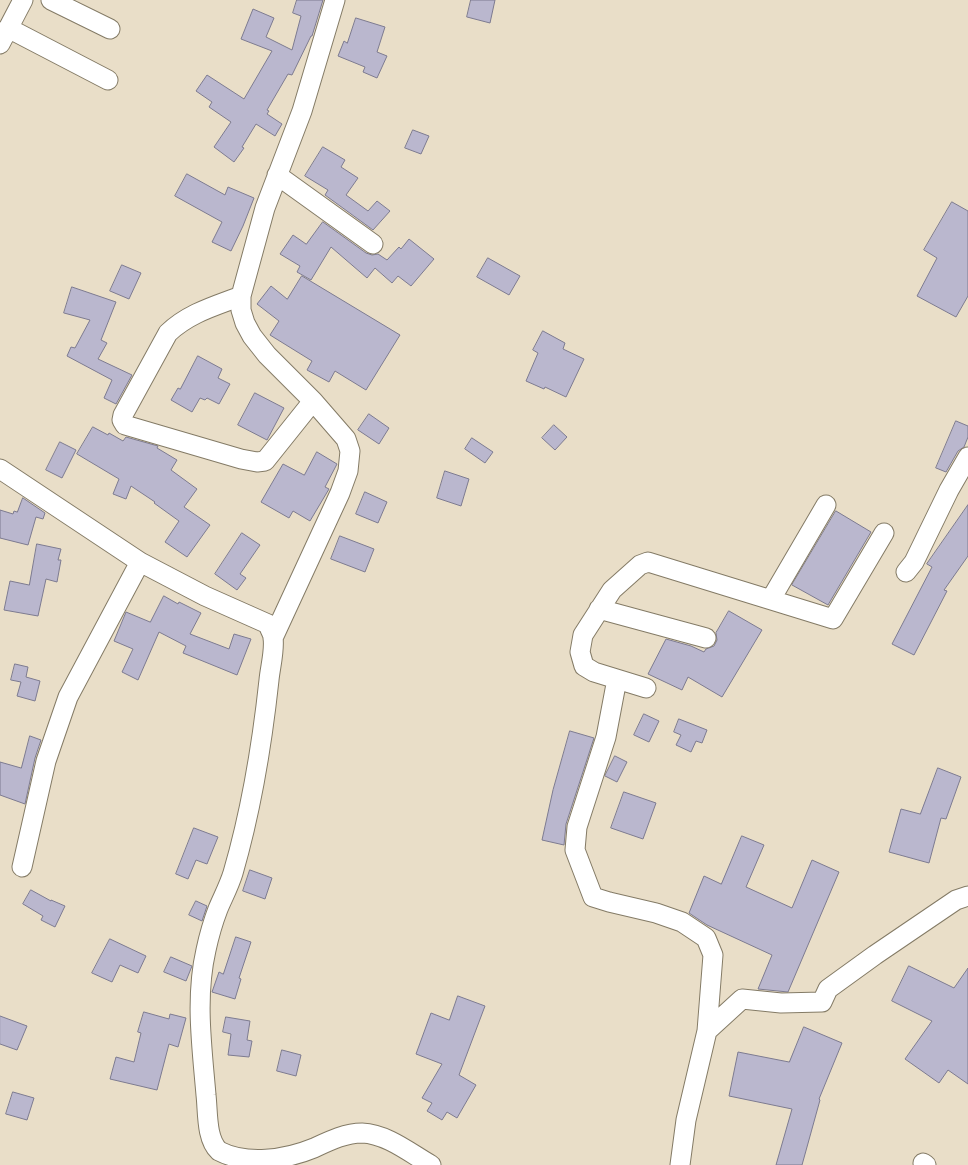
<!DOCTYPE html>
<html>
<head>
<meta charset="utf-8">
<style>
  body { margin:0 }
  canvas { display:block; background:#e9dec8 }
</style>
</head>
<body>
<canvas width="968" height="1165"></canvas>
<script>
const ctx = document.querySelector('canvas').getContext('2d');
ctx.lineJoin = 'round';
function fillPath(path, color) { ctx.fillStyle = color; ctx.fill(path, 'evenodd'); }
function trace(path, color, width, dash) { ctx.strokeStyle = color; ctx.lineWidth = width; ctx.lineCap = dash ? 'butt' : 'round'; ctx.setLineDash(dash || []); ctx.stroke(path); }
const building = new Path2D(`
  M297,0H323L312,36H311L292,75L288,74L267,110L269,111L267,114L282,124L275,136L256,124L242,147L244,148L234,162L214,147L231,122L209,107L212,102L196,91L207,75L244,99L272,51L241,39L253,9L274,18L266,37L292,50L301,16L293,13Z
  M471,0H495L490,23L467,17Z
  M356,18L385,27L377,52L387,56L377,78L363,72L365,67L338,56L344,41L347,43Z
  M413,130L429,136L421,154L405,148Z
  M323,147L345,160L341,167L358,178L346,195L368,211L377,201L390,211L373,230L325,195L328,190L305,176Z
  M187,174L225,195L228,187L254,198L243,226L231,251L212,242L222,222L175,196Z
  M952,202L968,211V296L956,317L917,296L937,258L924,250Z
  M323,222L366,253L372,255L378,254L387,260L399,247L401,249L409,239L434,259L411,286L398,276L392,283L375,268L367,278L331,247L311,280L297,272L300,266L280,254L293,235L306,244Z
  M488,258L520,276L509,295L477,277Z
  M122,265L141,273L129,299L110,291Z
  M302,276L400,335L366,390L335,371L329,382L307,370L312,361L270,335L279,321L257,304L271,286L287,299Z
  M72,287L116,302L101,340L107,343L98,359L132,375L116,404L104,398L112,380L67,356L71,347L75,348L90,320L64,313Z
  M543,331L565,343L563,349L584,359L566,397L545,387L544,389L526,381L538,353L533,350Z
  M198,356L222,369L218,378L230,384L219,404L207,398L205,400L200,398L192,412L171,400L178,388L180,389Z
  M255,393L284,408L267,440L238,425Z
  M369,414L389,428L379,444L358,430Z
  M956,421L968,426V437L964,447L958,451L946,472L936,468Z
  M554,425L567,437L555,450L542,438Z
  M93,427L108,435L109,433L123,441L126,437L158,446L157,448L177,460L171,470L197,489L184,507L210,525L187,557L165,542L179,521L154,503L155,502L131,486L126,499L113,494L119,479L77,454Z
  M472,438L493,452L485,463L465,449Z
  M60,442L76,450L62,478L46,470Z
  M317,452L337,464L325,487L329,489L310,521L293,511L289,518L261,502L283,464L304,475Z
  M445,471L469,479L461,506L437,498Z
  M365,492L387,502L378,523L356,514Z
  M23,498L45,513L43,519L36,517L28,545L0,538V510L13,514L14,511L17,512Z
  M968,505V556L944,590L947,591L914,655L892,644L932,567L927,564Z
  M836,511L871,532L828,605L792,585Z
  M242,533L260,545L240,574L246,578L237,590L215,574Z
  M340,536L374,549L365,572L331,559Z
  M37,544L61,549L58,560H61L57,582L46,579L38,616L4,610L10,581L29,585Z
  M164,596L178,604L179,602L201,613L190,634L229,649L234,634L251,639L237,675L183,653L186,646L159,632L138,680L122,672L133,649L114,641L126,612L150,622Z
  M729,611L762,630L722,697L688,677L682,690L648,674L666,639L691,646L704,652L706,649L714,646L717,640L716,633Z
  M15,664L28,667L26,677L40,681L35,701L17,696L21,682L11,680Z
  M644,714L659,721L649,742L634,735Z
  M679,719L707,730L702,743L696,741L691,752L676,745L681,735L674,732Z
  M570,731L594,738L566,824L564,845L542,840L553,790Z
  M30,736L41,740L35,758L25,804L0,795V762L21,768Z
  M615,756L627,762L617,782L605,776Z
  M938,768L961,777L946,819L941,818L929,863L889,852L901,809L920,814Z
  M624,792L656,803L643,839L611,828Z
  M194,828L218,837L207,864L196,860L188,879L176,874Z
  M742,836L764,845L746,887L792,908L812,860L839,872L788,992L758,989L772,955L707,925L689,913L704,876L721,884Z
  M250,870L272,878L265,899L243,891Z
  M31,890L51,901V900L65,906L55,927L41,920L43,916L23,904Z
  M196,901L207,906L202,921L189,915Z
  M236,937L251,942L239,978L241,979L235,999L212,992L219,972L223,974Z
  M110,939L146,956L138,973L120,965L112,982L92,973Z
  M171,957L192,966L186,981L164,972Z
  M909,966L954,988L968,968V1084L948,1070L939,1083L905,1059L932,1021L892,1001Z
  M458,996L485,1006L459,1075L476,1085L457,1118L447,1112L442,1120L427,1111L432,1103L422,1098L442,1064L416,1054L431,1013L449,1020Z
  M144,1012L169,1019L170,1014L186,1018L178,1047L169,1044L157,1090L110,1079L116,1057L134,1062L141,1033L138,1032Z
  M0,1016L27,1026L17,1050L0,1044Z
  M226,1017L250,1021L247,1040L252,1041L249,1057L228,1055L231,1034L223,1032Z
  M804,1027L842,1043L819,1099L820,1100L802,1165H776L792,1109L729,1096L738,1052L789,1062Z
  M282,1050L301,1055L296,1076L277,1071Z
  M13,1092L34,1098L27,1120L6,1114Z`);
const minor = new Path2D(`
  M51,0L110,29
  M8,28L108,80
  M0,44L23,0
  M277,175L373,244
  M241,296C215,306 189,313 168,333L123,415L122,420L125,425L241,459L257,462L265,461L313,401
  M0,469L140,562L205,596L268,624C269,628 273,634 273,638C275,650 270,668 269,680C262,745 251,811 233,873C229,886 223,897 218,909C213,922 209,936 206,950C195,998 202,1047 206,1095C208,1112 206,1139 219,1151C246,1165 285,1160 314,1148C329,1141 345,1133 362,1133C387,1134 410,1153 431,1165
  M906,572L914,562L949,490L968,457
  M771,599L826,505
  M599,609L706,638
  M273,638L340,493L348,471L350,451L346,439L313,401L267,355L252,336L245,323L241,310V296L265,208L302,111L335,0
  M617,679L606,737L577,827L575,850L593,897L609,902L656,913L682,922L706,938L713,955L707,1031L686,1120L680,1165
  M646,688L594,672L584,666L580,652L583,635L612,590L640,565L648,562L833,619L884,533
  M22,867L46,761L68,697L140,562
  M707,1031L742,999L781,1003L822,1002L828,989L875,955L956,900L968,896
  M923,1163L926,1165`);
fillPath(building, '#bab7ce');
trace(building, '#7d7b90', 1);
trace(minor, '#847b66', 21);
trace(minor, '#fff', 19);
</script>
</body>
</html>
